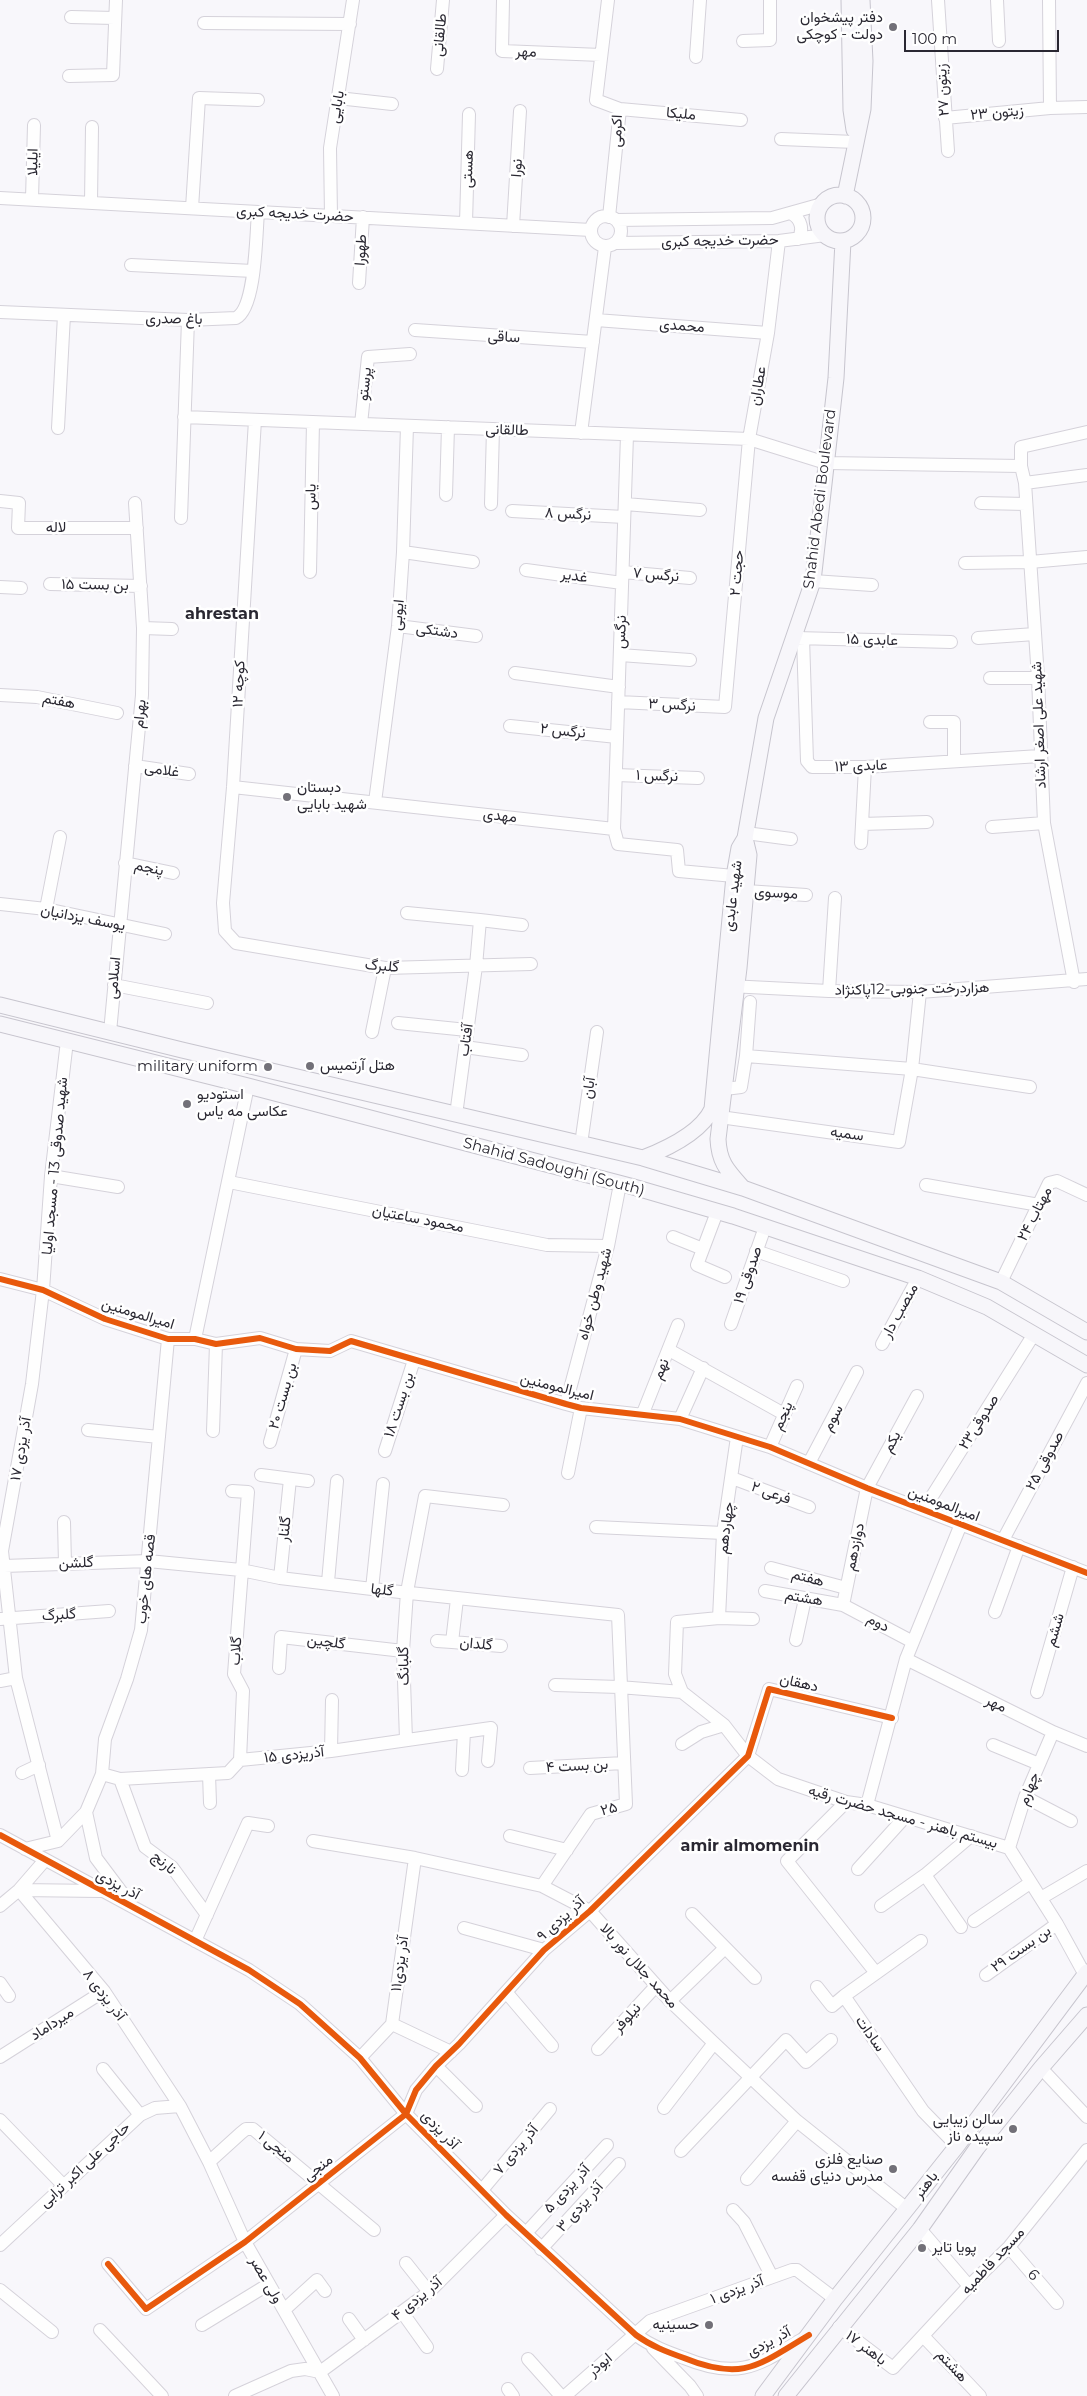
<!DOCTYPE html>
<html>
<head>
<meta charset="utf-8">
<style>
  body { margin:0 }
  #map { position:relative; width:1087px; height:2396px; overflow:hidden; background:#f8f7fb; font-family:Montserrat,sans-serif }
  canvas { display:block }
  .scale { position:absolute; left:904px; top:30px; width:155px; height:22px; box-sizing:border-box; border:2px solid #2a2832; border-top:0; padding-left:6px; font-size:15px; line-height:18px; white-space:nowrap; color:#2a2832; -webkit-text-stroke:4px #fff; paint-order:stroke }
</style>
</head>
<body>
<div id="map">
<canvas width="1087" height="2396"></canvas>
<div class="scale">100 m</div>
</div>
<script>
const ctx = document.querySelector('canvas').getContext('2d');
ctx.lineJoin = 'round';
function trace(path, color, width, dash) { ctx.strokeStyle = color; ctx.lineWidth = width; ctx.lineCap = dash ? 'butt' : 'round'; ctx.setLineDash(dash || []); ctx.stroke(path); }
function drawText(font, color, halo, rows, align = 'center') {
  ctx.font = font + ' Montserrat,Vazirmatn,sans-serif'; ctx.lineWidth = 5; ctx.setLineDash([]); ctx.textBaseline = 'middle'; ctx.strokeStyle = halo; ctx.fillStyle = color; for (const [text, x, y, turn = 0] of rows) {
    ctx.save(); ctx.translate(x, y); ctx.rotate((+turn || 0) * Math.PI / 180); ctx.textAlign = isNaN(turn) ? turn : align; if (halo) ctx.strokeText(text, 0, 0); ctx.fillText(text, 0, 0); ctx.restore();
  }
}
const minor = new Path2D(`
  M503,0L502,51L601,55
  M608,0L596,100L620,109L609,217
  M938,0L948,151
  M997,0L999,41
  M71,17L115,18
  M204,23L350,24
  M743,41L770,40V0
  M696,57L700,0
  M437,69L443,0
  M69,76L113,75L116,0
  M338,98L392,104
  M1050,108L1087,107
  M620,109L741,120
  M945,118L1050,108L1049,0
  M781,139L855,142
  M0,198L591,230
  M32,199L34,125
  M91,203L92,127
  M192,208L199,98L258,100
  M792,214C801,219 804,230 798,239
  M331,216L330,148L353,0
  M591 231a15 15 0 1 1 30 0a15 15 0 1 1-30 0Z
  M616,220L772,218L822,204
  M466,223L469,114
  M513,226L520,111
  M616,243L779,241L825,235
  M131,265L253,271
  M359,283L363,217
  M0,312L188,320L236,318C256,308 256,234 258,212
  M596,320L768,333
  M415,330L593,342
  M184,417L749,439L826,463L1021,466V447L1087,432
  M255,420L233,787L223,903L225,931L236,943L385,968L531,964
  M361,424L368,357L410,354
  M58,428L64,315
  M581,433L605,247
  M627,435L614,829L618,844L677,850L679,871L734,876
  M1021,466L1025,483L1038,678L1044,823L1074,982
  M1025,483L1087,475
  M446,495L448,427
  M0,501L19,503L18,528H137
  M981,503L1026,504
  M491,504L493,429
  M625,504L700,510
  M512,511L624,517
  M181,518L188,320
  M403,552L473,562
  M965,563L1030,562L1087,557
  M526,570L622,583
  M310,572L313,422
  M623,572L690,578
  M813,581L872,585
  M50,584L141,586
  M0,587L21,588
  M398,626L476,636
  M143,628L172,629
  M796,638L951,642
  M803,638L807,761L812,767H865L1040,756
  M978,638L1035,634
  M620,655L690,660
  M515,673L619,687
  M990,678H1038
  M0,695L37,697L117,713
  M618,702L725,707L749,439L768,333L779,241
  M930,722H954V760
  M510,726L617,737
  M135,766L189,774
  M616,775L698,778
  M233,787L614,829
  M375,802L398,626L403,552L407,426
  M862,824L927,822
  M992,827L1044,823
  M746,833L791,839
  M861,843L865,767
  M125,863L173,873
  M746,891L806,895
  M0,904L46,909L165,934
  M46,909L60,837
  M407,913L480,920
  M114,985L207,1003
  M729,986L829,991L920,992L1087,979
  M829,991L835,898
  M398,1023L467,1030
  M110,1032L142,695L143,628L135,503
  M372,1032L385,968
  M465,1047L522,1055
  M746,1056L750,1002
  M725,1089L741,1087L746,1056L912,1069L920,992
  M456,1115L476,966L480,920L522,925
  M720,1117L899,1142L912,1069L1030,1087
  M581,1144L597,1032
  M51,1176L118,1187
  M229,1182L547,1245L608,1246
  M926,1185L1039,1205
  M717,1212L697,1265L725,1277
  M673,1237L703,1249
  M756,1251L843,1281
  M0,1279L43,1290L105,1319L168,1339H195L216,1344L260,1338L296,1349L330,1351L351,1341L566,1404L581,1408L680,1419L770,1447L867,1488L1087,1573
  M1001,1282L1049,1183L1057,1181L1087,1195
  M731,1324L765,1227
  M195,1339L248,1086
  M882,1344L918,1278
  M669,1350L784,1414
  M566,1404L608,1246L620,1184
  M643,1413L678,1325
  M680,1419L703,1368
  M88,1430L159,1437
  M213,1431L216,1344
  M270,1442L296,1349
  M770,1447L797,1386
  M385,1451L414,1360
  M809,1463L857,1372
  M568,1473L581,1408
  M261,1475L308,1481
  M732,1478L809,1507
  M232,1491L248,1492L234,1674L243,1691L240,1760
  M924,1509L1034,1334
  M64,1522L65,1564
  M596,1527L723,1533
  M1003,1540L1087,1383
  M4,1566L148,1561L241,1570L280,1578L372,1589L618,1615L626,1804L591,1814L542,1886
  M771,1568L846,1588
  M280,1578L290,1479
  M328,1582L337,1481
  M372,1589L383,1484
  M765,1591L843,1605L913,1642
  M457,1599L452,1642L501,1646
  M843,1605L867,1488L917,1396
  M995,1612L1019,1546
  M719,1618L723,1533L737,1437
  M0,1619L109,1611
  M753,1619L719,1618L677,1622L675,1674L682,1692L724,1725L748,1756L778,1779L846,1802L867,1805L1009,1848L1057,1924L1085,1975
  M796,1640L805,1599
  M437,1641L452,1642
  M906,1659L1053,1732L1087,1746
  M279,1668L281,1637L403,1651
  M0,1681L16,1678
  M555,1685L619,1687L682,1692
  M1037,1692L1073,1567
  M406,1740L403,1651L407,1592L425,1496L503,1505
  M682,1744L701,1732L724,1725
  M993,1745L1039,1764
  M331,1751L332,1700
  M530,1768L624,1763
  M462,1770L464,1732
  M22,1773L39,1765
  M102,1774L120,1779L228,1773L240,1760L331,1751L491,1728L488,1761
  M209,1774L210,1803
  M120,1779L145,1847L172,1867L207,1915
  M1025,1797L1071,1821
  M846,1802L787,1861L876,1973
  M867,1805L906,1659L961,1524
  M86,1812L96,1858L129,1902
  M0,1835L249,1970L300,2004L360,2058L406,2114L506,2215L636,2335C651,2346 667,2352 684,2358C740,2381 758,2365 806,2337
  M510,1836L567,1850
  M58,1841L16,1678L2,1551L32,1384L43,1290L51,1176L67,1041
  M313,1841L415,1858L542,1886L590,1911L670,2001L714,2043L797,2121L907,2209
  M1009,1848L1025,1797L1053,1732
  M25,1849L58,1841L86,1812L102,1774L105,1739L127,1679L141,1630L168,1339
  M858,1869L905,1817
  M925,1875L961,1927
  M19,1890L104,1991L180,2106L209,2162L245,2242L333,2396
  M19,1890L101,1891
  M1041,1898L1087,1871
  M0,1906L19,1890L45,1860
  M881,1906L925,1875L971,1836
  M692,1914L755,1978
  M974,1921L1030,1883
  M464,1928L544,1950
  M195,1941L248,1823L268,1826
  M921,1941L844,1996L923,2111L957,2146
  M986,1975L1057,1924
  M0,1983L9,1996
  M817,1987L832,2006L844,1996
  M506,1992L552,2046
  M670,2001L725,1948
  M392,2024L451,2052
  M598,2049L656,1986
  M0,2057L104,1991
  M360,2058L392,2024L415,1858
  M436,2066L476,2106
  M1041,2068L1087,2117
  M103,2069L140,2115
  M664,2108L714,2043
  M0,2120L63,2185
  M681,2151L786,2040L806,2062L831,2040
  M209,2162L241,2133L246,2129H253L374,2230
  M747,2179L797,2121
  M482,2190L550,2109
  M733,2210L744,2222L772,2277
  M920,2229L969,2286
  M526,2233L607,2145
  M0,2245L140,2115L155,2108L180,2106
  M1009,2247L1057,2303
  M541,2249L619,2164
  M406,2263L429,2292
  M108,2264L146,2309L245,2242L406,2114L416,2090L436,2066L459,2044L544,1950L590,1911L748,1756L769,1689L892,1718
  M0,2290L52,2332
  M284,2310L317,2280L325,2291
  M402,2312L427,2347
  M349,2319L364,2340
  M202,2325L269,2284
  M839,2327L893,2368L969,2286L1009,2247L1087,2150
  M100,2330L162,2396
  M924,2337L980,2396
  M653,2348L690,2386L697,2396
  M528,2359L561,2396
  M508,2389L513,2396
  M235,2396L291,2371L305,2369L320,2372L429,2292L506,2215
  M565,2396L650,2321L792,2270H797L835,2299`);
const major = new Path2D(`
  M849,0L851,110L854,130
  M817 218a23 23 0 1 1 46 0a23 23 0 1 1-46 0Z
  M845,196L863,109L865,61L862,0
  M0,1005L182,1050L643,1158L743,1188L1001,1282L1087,1332
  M0,1024L248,1086L630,1186L733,1216L918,1278L987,1307L1087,1365
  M643,1158C666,1149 701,1133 712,1109L734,876L739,848L745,838L766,718L813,581L836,378L843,241
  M743,1188C728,1171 719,1163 718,1139L739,968L749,855L745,838
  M763,2396L835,2299L957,2146L1087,1972
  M786,2396L920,2229L977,2148L1041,2068L1087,2015`);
const cycleway = new Path2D(`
  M0,1279L43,1290L105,1319L168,1339H195L216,1344L260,1338L296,1349L330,1351L351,1341L566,1404L581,1408L680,1419L770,1447L867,1488L1087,1573
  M0,1835L249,1970L300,2004L360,2058L406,2114L506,2215L636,2335C651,2346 667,2352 684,2358C743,2382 759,2365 809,2335
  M108,2264L146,2309L245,2242L406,2114L416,2090L436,2066L459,2044L544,1950L590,1911L748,1756L769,1689L892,1718`);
const markers = [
  [893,27,5,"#727078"],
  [287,797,5,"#727078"],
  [310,1066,5,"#727078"],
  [268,1067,5,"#727078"],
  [187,1104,5,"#727078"],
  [1013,2129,5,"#727078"],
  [893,2169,5,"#727078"],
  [922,2248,5,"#727078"],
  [709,2325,5,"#727078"]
];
const poiNames = [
  ["دفتر پیشخوان",883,18],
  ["دولت - کوچکی",883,35],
  ["دبستان",297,788,"left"],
  ["شهید بابایی",297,805,"left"],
  ["هتل آرتمیس",320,1066,"left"],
  ["military uniform",258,1067],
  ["استودیو",197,1095,"left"],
  ["عکاسی مه یاس",197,1112,"left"],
  ["سالن زیبایی",1003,2120],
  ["سپیده ناز",1003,2137],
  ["صنایع فلزی",883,2160],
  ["مدرس دنیای قفسه",883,2177],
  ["پویا تایر",932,2248,"left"],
  ["حسینیه",699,2325]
];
const streetNames = [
  ["طالقانی",440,35,-85],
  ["مهر",526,52,2],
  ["زیتون ۲۷",943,90,-93],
  ["بابایی",337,107,-81],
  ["زیتون ۲۳",997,113,-5],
  ["ملیکا",681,114,5],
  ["اکرمی",617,131,-88],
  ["ایلیلا",33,162,-89],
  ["نورا",517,168,-87],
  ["هستی",468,169,-88],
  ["حضرت خدیجه کبری",295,214,3],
  ["حضرت خدیجه کبری",720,241,-1],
  ["طهورا",361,250,-87],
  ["باغ صدری",174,319,1],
  ["محمدی",682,326,4],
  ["ساقی",504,337,3],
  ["پرستو",365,384,-84],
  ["عطاران",758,386,-80],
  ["طالقانی",507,430,2],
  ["یاس",311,497,-89],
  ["Shahid Abedi Boulevard",820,499,-83],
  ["نرگس ۸",568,514,3],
  ["لاله",56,528],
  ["حجت ۲",737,573,-85],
  ["نرگس ۷",656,575,5],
  ["غدیر",574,576,8],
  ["بن بست ۱۵",95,585,1],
  ["ایوبی",398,615,-85],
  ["دشتکی",437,631,8],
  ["نرگس",621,632,-88],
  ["عابدی ۱۵",872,640,2],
  ["کوچه ۱۲",239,684,-87],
  ["هفتم",59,701,11],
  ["نرگس ۳",672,705,3],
  ["بهرام",140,714,-85],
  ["شهید علی اصغر ارشاد",1039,725,-92],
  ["نرگس ۲",563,731,6],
  ["عابدی ۱۳",861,766,-2],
  ["غلامی",162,770,9],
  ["نرگس ۱",657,776,2],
  ["مهدی",500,816,6],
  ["پنجم",149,868,12],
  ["موسوی",776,893,3],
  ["شهید عابدی",733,896,-83],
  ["یوسف یزدانیان",83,918,11],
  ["گلبرگ",382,966,5],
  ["اسلامی",114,978,-85],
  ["هزاردرخت جنوبی-12پاکنژاد",912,989,-1],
  ["آفتاب",466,1040,-82],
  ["آبان",589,1088,-82],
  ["سمیه",847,1134,8],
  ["شهید صدوقی 13 - مسجد اولیا",55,1166,-85],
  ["Shahid Sadoughi (South)",554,1167,15],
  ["مهتاب ۲۴",1035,1214,-63],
  ["محمود ساعتیان",418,1219,11],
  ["صدوقی ۱۹",748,1275,-71],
  ["شهید وطن خواه",595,1294,-75],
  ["منصب دار",900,1311,-61],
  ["امیرالمومنین",138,1314,17],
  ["نهم",661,1369,-67],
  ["امیرالمومنین",557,1387,14],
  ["بن بست ۲۰",283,1396,-74],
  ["بن بست ۱۸",399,1405,-72],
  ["پنجم",783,1416,-66],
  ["سوم",833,1418,-62],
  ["صدوقی۲۳",979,1422,-58],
  ["یکم",892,1442,-62],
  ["آذر یزدی ۱۷",21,1449,-80],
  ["صدوقی ۲۵",1045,1461,-62],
  ["فرعی ۲",771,1493,20],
  ["امیرالمومنین",944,1504,21],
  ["چهاردهم",726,1528,-83],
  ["گلنار",285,1529,-84],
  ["دوازدهم",855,1547,-78],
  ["گلشن",76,1563,-2],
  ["هفتم",808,1578,15],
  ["قصه های خوب",146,1579,-84],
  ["گلها",382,1590,6],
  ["هشتم",804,1598,10],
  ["گلبرگ",59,1615,-4],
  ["دوم",878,1623,28],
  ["ششم",1055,1630,-74],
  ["گلچین",326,1642,7],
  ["گلدان",476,1644,5],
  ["گلاب",236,1651,-86],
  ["گلبانگ",404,1666,-91],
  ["دهقان",799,1683,13],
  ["مهر",996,1704,26],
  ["۱۵ آذریزدی",294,1755,-6],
  ["بن بست ۴",577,1766,-3],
  ["چهارم",1029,1789,-69],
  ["۲۵",609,1809,-15],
  ["بیستم باهنر - مسجد حضرت رقیه",903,1817,16],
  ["نارنج",164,1863,41],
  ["آذر یزدی",118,1885,28],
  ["آذر یزدی ۹",561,1919,-42],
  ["بن بست ۲۹",1021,1949,-35],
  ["آذر یزدی۱۱",400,1964,-82],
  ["محمد جلال نور بالا",639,1966,48],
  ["۸ آذر یزدی",104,1995,53],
  ["نیلوفر",627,2018,-48],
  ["میرداماد",52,2024,-33],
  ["سادات",870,2034,55],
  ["آذر یزدی",440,2130,46],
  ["منجی ۱",276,2147,39],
  ["آذر یزدی ۷",516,2150,-50],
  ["حاجی علی اکبر ترابی",85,2165,-43],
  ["منجی",318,2168,-38],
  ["باهنر",926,2185,-52],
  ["آذر یزدی ۵",567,2189,-47],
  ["آذر یزدی ۳",580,2207,-48],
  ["مسجد فاطمیه",993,2261,-47],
  ["6",1033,2275,49],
  ["ولی عصر",266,2280,60],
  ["آذر یزدی ۱",737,2290,-20],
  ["۴ آذر یزدی",417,2299,-39],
  ["آذر یزدی",769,2342,-28],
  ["باهنر ۱۷",866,2348,37],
  ["ابوذر",600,2365,-41],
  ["هشتم",952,2366,47]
];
const neighbourhoodNames = [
  ["ahrestan",222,614],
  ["amir almomenin",750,1846]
];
trace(minor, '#d5d2da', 14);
trace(major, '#c7c5ce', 17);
trace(minor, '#fefefe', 12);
trace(major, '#f7f6fa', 15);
trace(cycleway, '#e8590c', 6);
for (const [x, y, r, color] of markers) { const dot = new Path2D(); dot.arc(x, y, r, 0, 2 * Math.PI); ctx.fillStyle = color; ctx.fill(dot); trace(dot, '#fff', 2); }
drawText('15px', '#2a2832', '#fff', poiNames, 'right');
drawText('15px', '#2a2832', '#fff', streetNames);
drawText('bold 16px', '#2a2832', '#fff', neighbourhoodNames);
</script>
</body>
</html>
